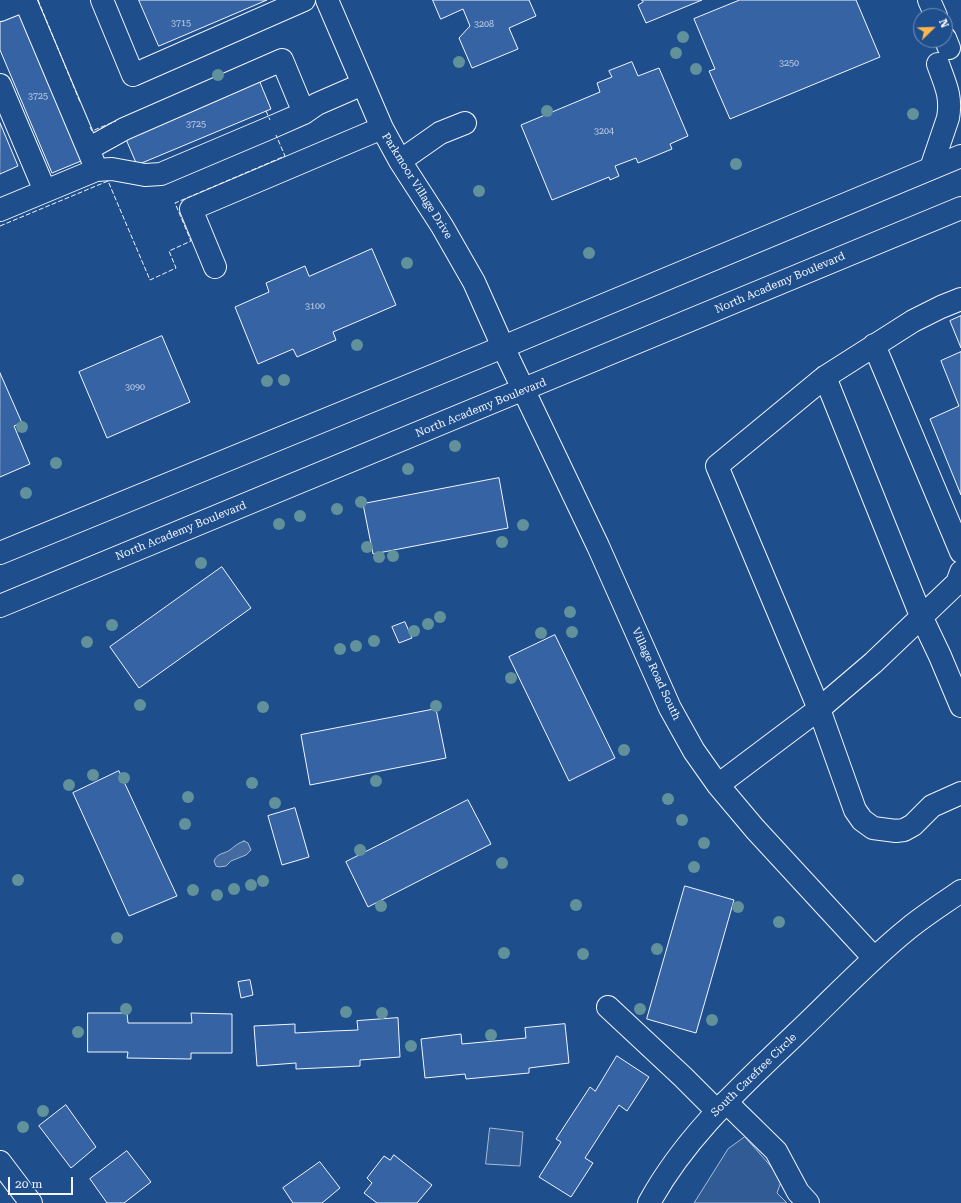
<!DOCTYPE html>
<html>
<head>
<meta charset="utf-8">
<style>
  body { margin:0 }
  #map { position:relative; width:961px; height:1203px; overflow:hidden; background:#1f4e8c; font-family:"Roboto Serif",serif }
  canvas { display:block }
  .north { position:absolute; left:913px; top:8px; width:40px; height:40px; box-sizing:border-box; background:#1f4e8c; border:1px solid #7391ba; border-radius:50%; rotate:67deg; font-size:11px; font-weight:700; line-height:16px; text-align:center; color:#f2f6ff }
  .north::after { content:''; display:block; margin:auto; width:14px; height:18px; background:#ffb74d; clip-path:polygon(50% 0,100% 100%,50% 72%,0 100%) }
  .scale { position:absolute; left:8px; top:1177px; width:65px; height:18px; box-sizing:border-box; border:2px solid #f2f6ff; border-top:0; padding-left:5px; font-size:12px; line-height:14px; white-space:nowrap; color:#f2f6ff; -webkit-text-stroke:3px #1f4e8c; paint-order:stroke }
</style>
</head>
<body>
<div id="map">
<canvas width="961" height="1203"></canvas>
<div class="north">N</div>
<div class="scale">20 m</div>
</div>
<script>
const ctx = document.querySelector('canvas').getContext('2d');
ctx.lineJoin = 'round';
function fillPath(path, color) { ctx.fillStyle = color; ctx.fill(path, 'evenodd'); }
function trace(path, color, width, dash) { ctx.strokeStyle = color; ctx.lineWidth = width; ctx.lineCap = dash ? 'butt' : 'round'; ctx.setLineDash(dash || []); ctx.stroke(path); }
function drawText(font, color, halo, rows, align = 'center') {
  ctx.font = font + ' "Roboto Serif",serif'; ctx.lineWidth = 3; ctx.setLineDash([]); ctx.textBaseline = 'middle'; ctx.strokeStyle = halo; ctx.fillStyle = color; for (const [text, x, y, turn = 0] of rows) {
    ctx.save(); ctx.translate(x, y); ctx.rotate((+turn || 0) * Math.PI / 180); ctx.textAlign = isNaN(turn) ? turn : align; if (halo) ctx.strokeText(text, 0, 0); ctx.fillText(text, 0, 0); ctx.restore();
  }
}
const green = new Path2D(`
  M490,1128L523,1132L520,1166L486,1164Z
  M745,1137L782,1179L777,1193L787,1203H694L728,1149Z`);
const water = new Path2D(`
  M244,841L248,843L251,850L246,855L231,861L226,866L219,867L216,866L214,861C217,853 224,854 230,850C235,846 238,843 244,841Z`);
const building = new Path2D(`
  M139,0H267L159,46Z
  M433,0H529L536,16L509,28L518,49L472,68L459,38L470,26L463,9L441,19Z
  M642,0H702L646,23L638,5L643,2Z
  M740,0H856L880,57L730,119L709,71L715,69L694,19Z
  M19,13L81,161L52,173L0,50V21Z
  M632,62L638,76L659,68L688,136L670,144L672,149L638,163L636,158L615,166L619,176L610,180L609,177L552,200L521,125L600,92L597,83L612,77L609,71Z
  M259,80L271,109L137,165L125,137Z
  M0,123L18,166L0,174Z
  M372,249L396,305L333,332L336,340L297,357L293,349L258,364L235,307L269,292L266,283L305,266L309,276Z
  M961,316V348L950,321Z
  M162,336L190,402L107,438L79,372Z
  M961,352V495L930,419L959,406L941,361Z
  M0,373L22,423L14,426L30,464L0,477Z
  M499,478L508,528L373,554L363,504Z
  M222,567L251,608L139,688L110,647Z
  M405,622L412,638L399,643L392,627Z
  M555,635L615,758L569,781L509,657Z
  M436,709L446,758L310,785L301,735Z
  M119,771L177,896L129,916L73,793Z
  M468,800L491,844L368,907L346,862Z
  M295,808L309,857L282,865L268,816Z
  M685,886L734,900L696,1033L647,1019Z
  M250,980L253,995L241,998L238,982Z
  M88,1013H127L128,1023H192L191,1013L232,1014V1053H191V1059L127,1058L128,1052H88Z
  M398,1018L400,1057L360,1060V1066L296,1069V1063L257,1066L254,1026L295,1024V1033L333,1031L358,1030L357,1021Z
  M565,1024L569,1063L529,1068V1073L466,1079L465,1074L425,1078L421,1039L461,1034L462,1044L526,1038L525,1028Z
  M617,1056L649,1077L627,1111L619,1105L585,1158L593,1163L571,1197L539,1177L561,1142L556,1139L590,1087L595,1091Z
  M66,1105L96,1147L71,1168L39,1126Z
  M127,1151L151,1182L124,1203H107L90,1179Z
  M394,1155L432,1185L417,1203H377L364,1193L372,1183L367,1178L384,1156L390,1160Z
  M320,1162L340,1188L322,1203H293L283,1188Z`);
const minor = new Path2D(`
  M25,0L93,161
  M102,0L133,75L304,0
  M327,0L382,128L400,161L442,226L474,282L503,347L598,546L670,708L694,751L718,785L755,829L874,958
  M929,0L936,16
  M0,10L25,0
  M945,38L949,48
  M0,85L45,191
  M88,149L124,129L282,60L304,113
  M400,161L440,133L465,123
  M931,168L948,118C952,96 945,84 938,64
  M0,210L96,170L112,169L145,175L161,174L272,127L304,113L317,104L363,84
  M215,267L191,209L382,128
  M961,299L941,307L913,321L825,377L717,466L819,709L855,810L862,820L873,828L896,831L904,830L913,825L932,806L961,793
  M874,345L961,552
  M825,377L921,616L940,656L961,706
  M718,785L819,709L873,663L957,583L961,572
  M608,1007L683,1077L717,1111
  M726,1102L776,1151L798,1192L808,1203
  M0,1162L31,1203`);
const major = new Path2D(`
  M649,1203C686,1135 743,1085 798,1032C835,997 869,960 909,928C925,915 944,903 961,891`);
const highway = new Path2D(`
  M0,553L503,347L961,156
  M0,606L961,208`);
const fence = new Path2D(`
  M38,0L80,102
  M266,111L270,120
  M90,127L92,131L116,121
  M0,226L108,181L150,280L176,268L169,251L191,241L175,203L285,156L276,135`);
const trees = [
  [683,37],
  [676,53],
  [459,62],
  [696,69],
  [218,75],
  [547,111],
  [913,114],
  [736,164],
  [479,191],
  [589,253],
  [407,263],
  [357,345],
  [284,380],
  [267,381],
  [22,427],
  [455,446],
  [56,463],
  [408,469],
  [26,493],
  [361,502],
  [337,509],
  [300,516],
  [279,524],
  [523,525],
  [502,542],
  [367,547],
  [393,556],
  [379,557],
  [201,563],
  [570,612],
  [440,617],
  [428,624],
  [112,625],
  [414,631],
  [572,632],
  [541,633],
  [374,641],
  [87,642],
  [356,646],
  [340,649],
  [511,678],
  [140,705],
  [436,706],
  [263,707],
  [624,750],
  [93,775],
  [124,778],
  [376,781],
  [252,783],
  [69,785],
  [188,797],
  [668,799],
  [275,803],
  [682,820],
  [185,824],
  [704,843],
  [360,850],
  [502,863],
  [694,867],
  [18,880],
  [263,881],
  [251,885],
  [234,889],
  [193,890],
  [217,895],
  [576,905],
  [381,906],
  [738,907],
  [779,922],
  [117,938],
  [657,949],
  [504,953],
  [583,954],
  [126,1009],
  [640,1009],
  [346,1012],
  [382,1013],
  [712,1020],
  [78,1032],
  [491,1035],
  [411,1046],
  [43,1111],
  [23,1127]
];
const numberNames = [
  ["3715",181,23],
  ["3208",484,24],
  ["3250",789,63],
  ["3725",38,96],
  ["3725",196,124],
  ["3204",604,131],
  ["3100",315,306],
  ["3090",135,387]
];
const streetNames = [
  ["Parkmoor Village Drive",417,186,58],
  ["North Academy Boulevard",780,283,-23],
  ["North Academy Boulevard",481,408,-22],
  ["North Academy Boulevard",181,531,-22],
  ["Village Road South",656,674,65],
  ["South Carefree Circle",754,1075,-44]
];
fillPath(green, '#305b95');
trace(green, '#a8bbd7', 1);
fillPath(water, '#446ba0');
trace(water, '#a8bbd7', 1);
fillPath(building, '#3563a3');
trace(building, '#f2f6ff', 1);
trace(minor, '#f2f6ff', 24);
trace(major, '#f2f6ff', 24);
trace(highway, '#f2f6ff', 24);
trace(minor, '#1f4e8c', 22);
trace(major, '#1f4e8c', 22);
trace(highway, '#1f4e8c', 22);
trace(fence, '#f2f6ff', 1, [5, 2]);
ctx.fillStyle = '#61919a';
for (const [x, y] of trees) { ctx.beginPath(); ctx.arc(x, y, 6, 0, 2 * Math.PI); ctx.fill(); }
drawText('9px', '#c3d1e8', null, numberNames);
drawText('11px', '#f2f6ff', '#1f4e8c', streetNames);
</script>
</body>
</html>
